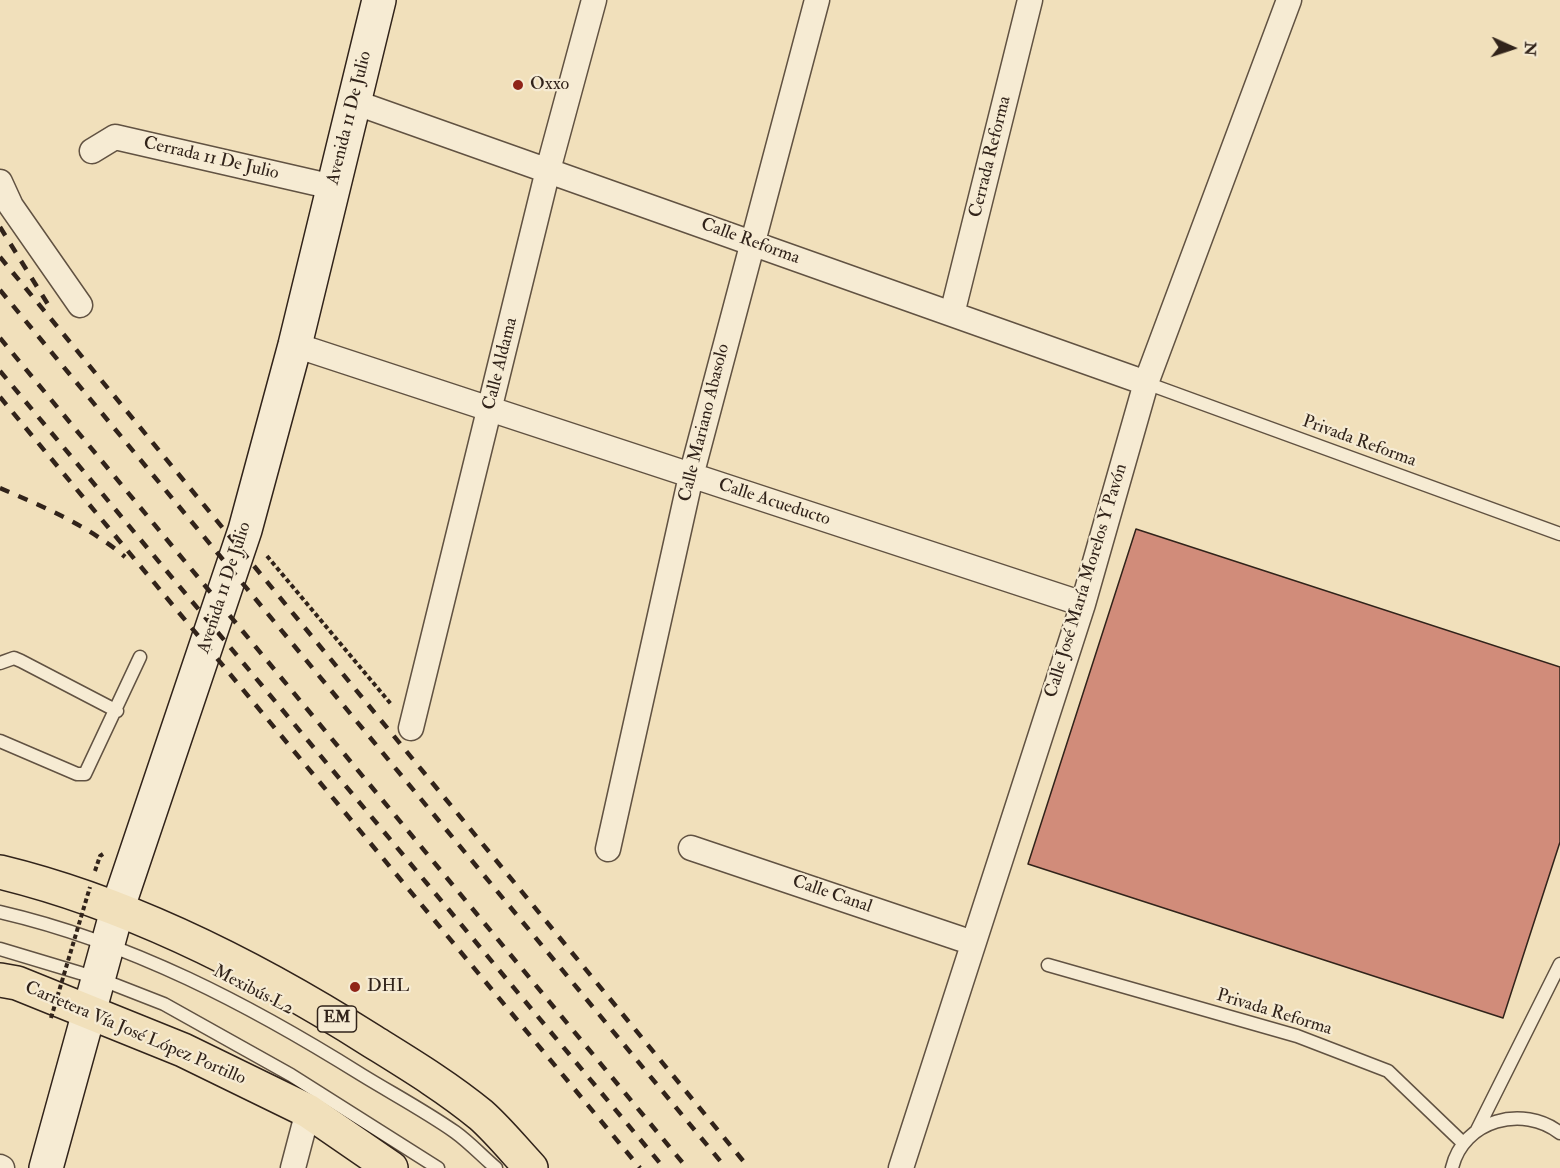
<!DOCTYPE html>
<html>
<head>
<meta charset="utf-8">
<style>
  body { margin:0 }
  #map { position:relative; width:1560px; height:1168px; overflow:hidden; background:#f1e0bb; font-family:"IM FELL Double Pica",serif }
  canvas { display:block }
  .north { position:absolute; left:1482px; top:18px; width:60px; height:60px; -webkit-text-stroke:4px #f6ebd3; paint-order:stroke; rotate:93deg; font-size:16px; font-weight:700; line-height:24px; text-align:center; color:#31231a }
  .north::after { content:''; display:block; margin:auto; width:21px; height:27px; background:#31231a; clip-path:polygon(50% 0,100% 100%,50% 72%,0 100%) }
</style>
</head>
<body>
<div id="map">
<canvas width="1560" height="1168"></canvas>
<div class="north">N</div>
</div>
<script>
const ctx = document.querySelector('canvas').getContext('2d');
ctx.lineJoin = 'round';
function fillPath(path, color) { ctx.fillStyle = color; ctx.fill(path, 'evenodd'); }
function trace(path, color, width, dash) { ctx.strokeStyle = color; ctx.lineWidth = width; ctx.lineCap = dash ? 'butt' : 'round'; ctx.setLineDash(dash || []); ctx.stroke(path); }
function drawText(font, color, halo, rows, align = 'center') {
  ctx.font = font + ' "IM FELL Double Pica",serif'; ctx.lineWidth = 4.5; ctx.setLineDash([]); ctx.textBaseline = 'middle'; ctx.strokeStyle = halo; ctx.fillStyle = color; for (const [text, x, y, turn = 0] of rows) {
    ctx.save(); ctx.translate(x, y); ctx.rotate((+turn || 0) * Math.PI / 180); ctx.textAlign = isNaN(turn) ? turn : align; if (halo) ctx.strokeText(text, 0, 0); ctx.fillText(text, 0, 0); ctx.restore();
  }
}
const building = new Path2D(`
  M1136,529L1560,667V842L1503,1018L1028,864Z`);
const path = new Path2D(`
  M267,556L391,704
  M95,871L100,856L103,854`);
const lane = new Path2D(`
  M1146,383L1560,534
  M0,663L14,658L21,661L117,711
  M0,741L77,774H85L140,657
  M0,912C130,942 250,1005 362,1075C393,1094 425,1111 455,1132C469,1142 482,1156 496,1168
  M0,949L100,979L164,1004L291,1075L438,1168
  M1048,965L1297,1036L1388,1071L1462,1142
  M1477,1130L1560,964
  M1452,1168C1463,1120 1523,1104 1560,1133`);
const street = new Path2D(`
  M354,102L1146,383
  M92,151L115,137L333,187
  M0,182L11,206L80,305
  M952,314L1030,0
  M295,345L1083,604
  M411,728L548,170L594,0
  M691,848L973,943
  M608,849L691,476L817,0
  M0,1167L2,1168
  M293,1168L308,1111
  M901,1168L1083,604L1146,383L1289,0`);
const secondary = new Path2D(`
  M46,1168L118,907L245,530L295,345L379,0`);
const primary = new Path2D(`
  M0,872C132,904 257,968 372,1041C409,1064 447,1087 481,1115C499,1131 515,1151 531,1168
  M0,980L17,983L183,1050L308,1111L391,1168`);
const rail = new Path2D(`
  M0,227L49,306
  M0,257L749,1168
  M0,290L726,1168
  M0,338L687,1168
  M0,371L664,1168
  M0,397L640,1168
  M0,488C44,507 89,526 125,557`);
const pathBridge = new Path2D(`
  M51,1018L90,887`);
const markers = [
  [518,85,6,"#8f2418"],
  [355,987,6,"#8f2418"]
];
const shields = [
  [337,1019,39]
];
const shieldNames = [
  ["EM",337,1019]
];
const poiNames = [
  ["Oxxo",530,85],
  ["DHL",367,987]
];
const streetNames = [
  ["Avenida 11 De Julio",350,118,-76],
  ["Cerrada Reforma",991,157,-76],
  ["Cerrada 11 De Julio",211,159,13],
  ["Calle Reforma",750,242,20],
  ["Calle Aldama",501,364,-76],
  ["Calle Mariano Abasolo",705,423,-76],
  ["Privada Reforma",1359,442,20],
  ["Calle Acueducto",774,503,18],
  ["Calle José María Morelos Y Pavón",1087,581,-73],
  ["Avenida 11 De Julio",225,588,-72],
  ["Calle Canal",832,895,19],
  ["Mexibús L2",253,991,27],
  ["Privada Reforma",1274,1013,17],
  ["Carretera Vía José López Portillo",135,1034,23]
];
fillPath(building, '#d18c7a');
trace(building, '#31231a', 1.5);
trace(lane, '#615242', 15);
trace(street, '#615242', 27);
trace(secondary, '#31231a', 36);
trace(primary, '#31231a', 36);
trace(path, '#31231a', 4, [4.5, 3]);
trace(lane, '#f6ebd3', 12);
trace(street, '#f6ebd3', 24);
trace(secondary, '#f6ebd3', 33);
trace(primary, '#f1e0bb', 33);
trace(rail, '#31231a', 4.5, [10, 10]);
trace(pathBridge, '#31231a', 4, [4.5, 3]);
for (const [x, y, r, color] of markers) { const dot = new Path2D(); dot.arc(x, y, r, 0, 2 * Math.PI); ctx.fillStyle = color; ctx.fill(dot); trace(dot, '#f6ebd3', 2); }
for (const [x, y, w] of shields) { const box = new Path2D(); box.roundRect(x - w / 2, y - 13, w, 26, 4.5); ctx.fillStyle = '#f6ebd3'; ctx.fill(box); trace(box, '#31231a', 1.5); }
drawText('bold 16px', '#31231a', null, shieldNames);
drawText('18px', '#31231a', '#f6ebd3', poiNames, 'left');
drawText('18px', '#31231a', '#f6ebd3', streetNames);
</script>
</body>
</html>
